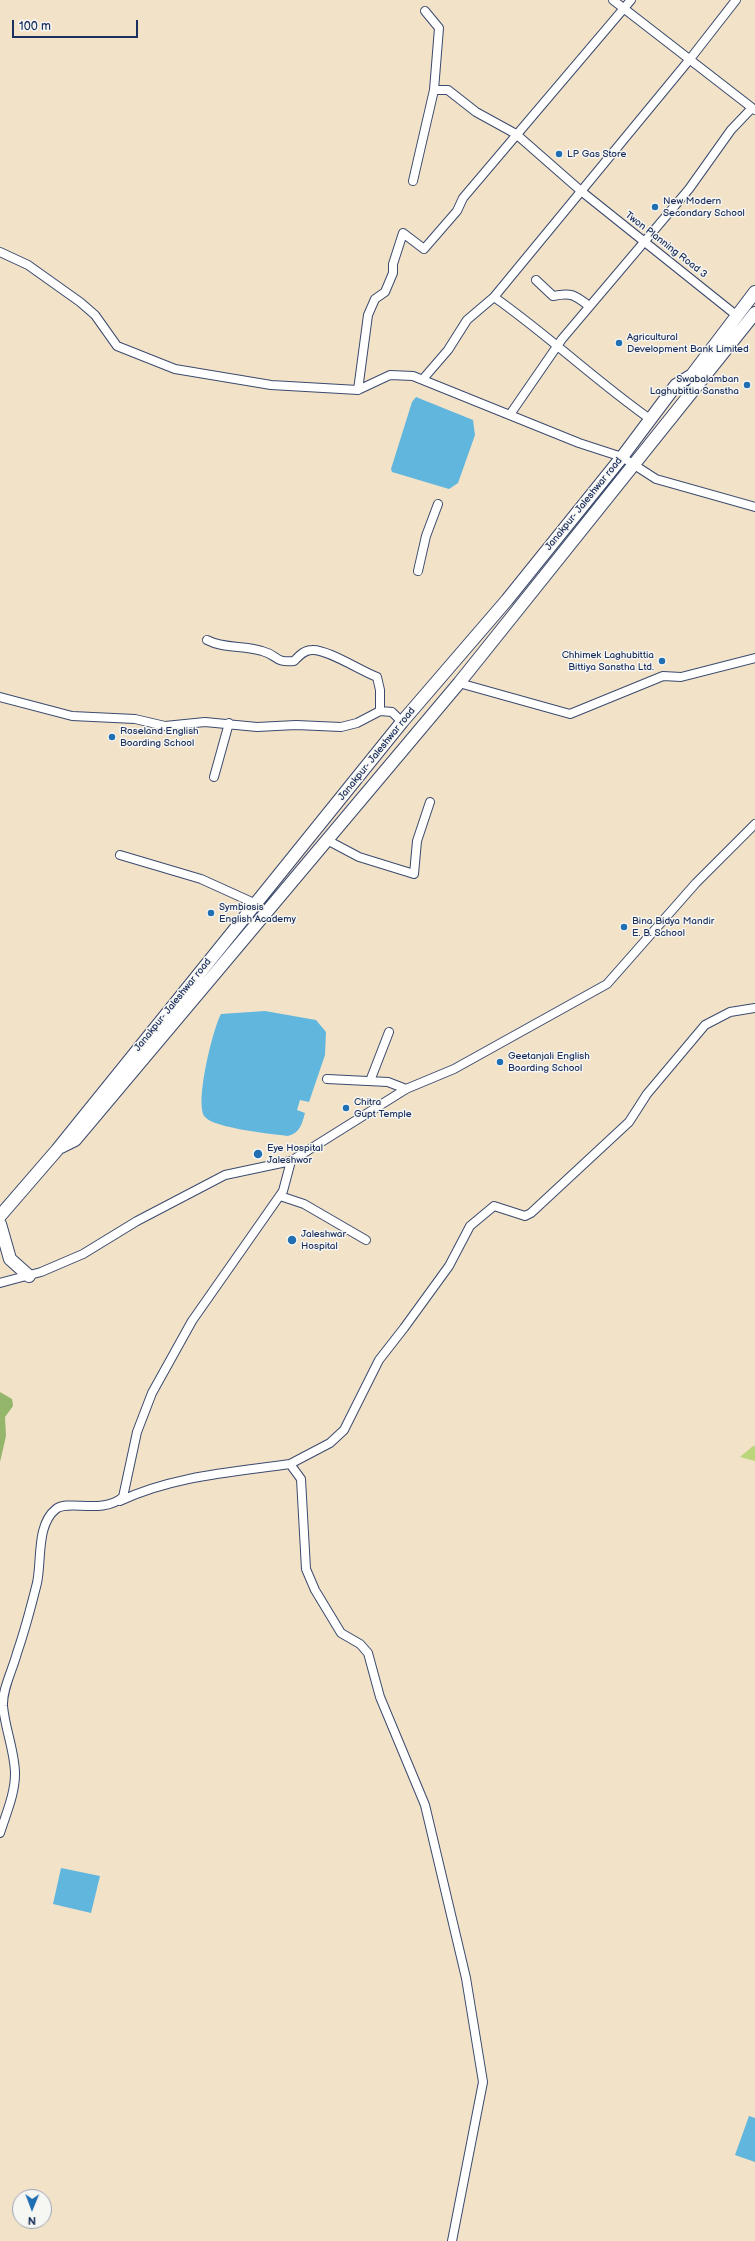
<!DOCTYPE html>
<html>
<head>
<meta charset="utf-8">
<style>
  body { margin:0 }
  #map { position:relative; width:755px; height:2241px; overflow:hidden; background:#f2e2c8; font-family:"Balsamiq Sans",sans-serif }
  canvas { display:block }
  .north { position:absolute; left:12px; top:2189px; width:40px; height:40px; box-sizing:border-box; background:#f6f6f2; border:1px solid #9ea6b7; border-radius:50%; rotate:181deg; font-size:11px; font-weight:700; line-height:16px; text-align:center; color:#1b2f5e }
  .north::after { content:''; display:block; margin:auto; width:14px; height:18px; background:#1f6fb2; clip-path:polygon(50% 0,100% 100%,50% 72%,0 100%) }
  .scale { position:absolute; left:12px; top:20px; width:126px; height:18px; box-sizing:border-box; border:2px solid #1b2f5e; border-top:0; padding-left:5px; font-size:12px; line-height:14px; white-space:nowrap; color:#1b2f5e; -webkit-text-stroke:3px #f6f6f2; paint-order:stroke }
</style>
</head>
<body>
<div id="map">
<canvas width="755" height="2241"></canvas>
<div class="north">N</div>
<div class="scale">100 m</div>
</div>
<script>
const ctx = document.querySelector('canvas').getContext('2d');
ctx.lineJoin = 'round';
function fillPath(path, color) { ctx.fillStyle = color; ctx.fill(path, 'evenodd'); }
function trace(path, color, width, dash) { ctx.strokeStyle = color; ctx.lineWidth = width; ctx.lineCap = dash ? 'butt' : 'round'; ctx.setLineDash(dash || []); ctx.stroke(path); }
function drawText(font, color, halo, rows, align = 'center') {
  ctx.font = font + ' "Balsamiq Sans",sans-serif'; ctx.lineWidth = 3; ctx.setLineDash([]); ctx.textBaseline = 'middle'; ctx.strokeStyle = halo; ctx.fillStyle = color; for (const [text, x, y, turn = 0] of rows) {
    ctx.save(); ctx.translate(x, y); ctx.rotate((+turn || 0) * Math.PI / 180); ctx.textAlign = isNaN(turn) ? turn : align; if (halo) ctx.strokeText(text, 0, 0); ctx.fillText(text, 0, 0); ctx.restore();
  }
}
const green = new Path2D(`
  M753,1446H755V1461L740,1457Z`);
const forest = new Path2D(`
  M0,1392L12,1399L13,1406L5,1417L6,1436L0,1462Z`);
const water = new Path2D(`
  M416,397L473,420L475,435L458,483L449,489L392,472L391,469L412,402Z
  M265,1011L316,1020L326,1032L325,1055L309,1102L300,1100L297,1110L305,1113C302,1124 300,1133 288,1136C272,1134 214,1128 205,1117C194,1105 213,1028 221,1014Z
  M61,1868L100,1876L91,1913L53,1904Z
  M749,2116L755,2118V2162L735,2155Z`);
const minor = new Path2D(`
  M613,0L755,110
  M425,11L439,28L434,90
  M413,181L434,90H448L476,112L516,134L581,191L736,315
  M0,252L28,265L80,302L95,315L117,346L175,369L271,385L358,390L390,375L413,376L579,443L622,457L656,479L755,507
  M536,280L553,296C571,292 575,295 589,306
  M494,297L690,59L736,0
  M423,379L448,350L467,320L494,297C548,335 596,381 650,419
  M358,390L368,315L375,299L385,292L393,273V264L403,233L424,249L457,211L463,198L631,0
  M511,413L562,339L689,189L731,130L752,108
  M418,571L426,536L438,504
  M207,640C224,649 244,645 262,651C278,655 274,663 294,661C299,656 304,650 312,650C327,649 361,671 377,677L380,690V711
  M459,683L570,714L663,676L681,677L755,658
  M0,697L72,716L135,719L165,726L205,722L257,727L296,725L341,727L357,723L380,711L392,712L402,722
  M214,777L229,723
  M327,840L359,857L414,874L417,841L430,802
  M120,855L201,879L254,903
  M327,1079L388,1082L406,1089
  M370,1081L389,1032
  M280,1196L304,1204L366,1240
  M0,1283L41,1272L83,1254L137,1221L225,1175L291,1161L406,1089L454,1069L607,984L696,883L755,824
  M120,1501C172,1476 234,1472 290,1464
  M0,1833C6,1814 15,1794 15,1774C15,1752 5,1729 3,1706C2,1689 13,1669 17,1653C25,1630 31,1607 37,1583C42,1560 36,1525 56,1509C68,1499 102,1515 123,1497L137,1432L152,1393L192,1321L283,1191L291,1161
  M452,2241L483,2082L466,1978L425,1805L380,1697L368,1653L360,1644L341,1633L315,1590L306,1569L301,1479L290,1464L330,1443L344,1430L379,1360L404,1328L449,1266L470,1226L494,1206L525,1216L531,1213L629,1122L647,1094L705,1025L730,1012L755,1008`);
const highway = new Path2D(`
  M61,1147L75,1140L459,683L755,313
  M0,1216L57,1150L402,722L507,600L622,457L676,385L692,375L755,292
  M0,1224L10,1259L29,1276`);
const markers = [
  [559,154,4,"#1f6fb2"],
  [655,207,4,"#1f6fb2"],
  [619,343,4,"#1f6fb2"],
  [747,385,4,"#1f6fb2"],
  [662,661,4,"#1f6fb2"],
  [112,737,4,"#1f6fb2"],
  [211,913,4,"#1f6fb2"],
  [624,927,4,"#1f6fb2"],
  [500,1062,4,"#1f6fb2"],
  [346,1108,4,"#1f6fb2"],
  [258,1154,5,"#1f6fb2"],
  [292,1240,5,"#1f6fb2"]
];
const poiNames = [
  ["LP Gas Store",567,154],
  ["New Modern",663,201],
  ["Secondary School",663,213],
  ["Agricultural",627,337],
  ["Development Bank Limited",627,349],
  ["Swabalamban",739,379,"right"],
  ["Laghubittia Sanstha",739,391,"right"],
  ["Chhimek Laghubittia",654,655,"right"],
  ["Bittiya Sanstha Ltd.",654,667,"right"],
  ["Roseland English",120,731],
  ["Boarding School",120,743],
  ["Symbiosis",219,907],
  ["English Academy",219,919],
  ["Bina Bidya Mandir",632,921],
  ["E. B. School",632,933],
  ["Geetanjali English",508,1056],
  ["Boarding School",508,1068],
  ["Chitra",354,1102],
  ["Gupt Temple",354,1114],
  ["Eye Hospital",267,1148],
  ["Jaleshwor",267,1160],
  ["Jaleshwar",301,1234],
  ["Hospital",301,1246]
];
const streetNames = [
  ["Twon Planning Road 3",666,245,38],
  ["Janakpur- Jaleshwar road",584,504,-51],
  ["Janakpur- Jaleshwar road",377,754,-51],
  ["Janakpur- Jaleshwar road",173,1005,-51]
];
fillPath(green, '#bad57a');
fillPath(forest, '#93b66a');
fillPath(water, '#61b6de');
trace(minor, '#3b4a6e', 10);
trace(highway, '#3b4a6e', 14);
trace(minor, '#fff', 8);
trace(highway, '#fff', 12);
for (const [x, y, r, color] of markers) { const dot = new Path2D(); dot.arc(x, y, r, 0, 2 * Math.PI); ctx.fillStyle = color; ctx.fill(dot); trace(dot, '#f6f6f2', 1.5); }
drawText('10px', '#1b2f5e', '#f6f6f2', poiNames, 'left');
drawText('10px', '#1b2f5e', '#f6f6f2', streetNames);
</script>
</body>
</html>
